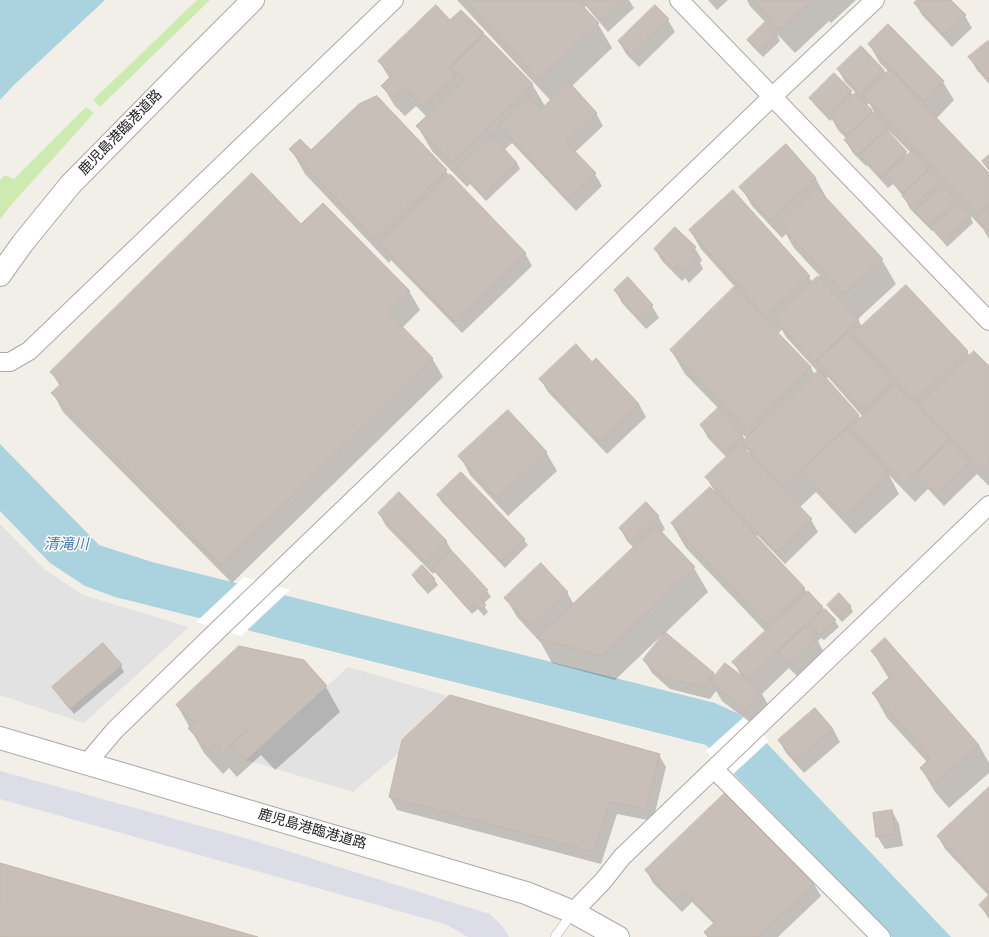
<!DOCTYPE html>
<html>
<head>
<meta charset="utf-8">
<style>
  body { margin:0 }
  canvas { display:block; background:#f2efe9 }
</style>
</head>
<body>
<canvas width="989" height="937"></canvas>
<script>
const ctx = document.querySelector('canvas').getContext('2d');
ctx.lineJoin = 'round';
function fillPath(path, color) { ctx.fillStyle = color; ctx.fill(path, 'evenodd'); }
function trace(path, color, width, dash) { ctx.strokeStyle = color; ctx.lineWidth = width; ctx.lineCap = dash ? 'butt' : 'round'; ctx.setLineDash(dash || []); ctx.stroke(path); }
function drawText(font, color, halo, rows, align = 'center') {
  ctx.font = font + ' "Titillium Web","Noto Sans JP",sans-serif'; ctx.lineWidth = 3; ctx.setLineDash([]); ctx.textBaseline = 'middle'; ctx.strokeStyle = halo; ctx.fillStyle = color; for (const [text, x, y, turn = 0] of rows) {
    ctx.save(); ctx.translate(x, y); ctx.rotate((+turn || 0) * Math.PI / 180); ctx.textAlign = isNaN(turn) ? turn : align; if (halo) ctx.strokeText(text, 0, 0); ctx.fillText(text, 0, 0); ctx.restore();
  }
}
const grass = new Path2D(`
  M197,0H210L100,107L93,100Z
  M86,107L94,113L12,204L0,219V180L5,175L14,179Z`);
const parking = new Path2D(`
  M0,524L43,568L83,595L189,627L84,723L0,695Z
  M348,667L448,696L402,740L399,753L353,792L246,760Z`);
const plaza = new Path2D(`
  M0,771L252,840L490,914L503,927L509,937H468L445,924L0,799Z`);
const water = new Path2D(`
  M0,0H105L15,84L0,100Z
  M0,444L99,545L152,562L715,703L739,714L951,937H892L706,745L115,597L85,586L50,563L0,511Z`);
const pier = new Path2D(`
  M244,577L290,590L241,636L196,622Z
  M745,716L769,741L730,777L706,751Z`);
const shadow = new Path2D(`
  M457,0H629L634,8L608,32L586,6L584,8L598,24L612,48L571,87L596,113L603,126L575,152L595,174L602,186L576,211L512,143L504,150L517,163L520,169L486,201L470,184L467,187L432,151L418,127L427,117L416,106L405,116L394,105L383,86L390,79L379,61L450,21L483,34L532,84L545,106L551,101Z
  M708,0H728L717,10Z
  M747,0H856L831,23L829,21L795,53L777,34L780,41L763,57L752,46L748,40L766,23L750,6Z
  M918,0H950L965,16L972,28L952,47L922,15L915,3Z
  M668,20L675,32L639,67L626,54L619,41Z
  M888,25L943,82L954,100L936,119L989,174V239L983,229L970,215L973,223L947,247L934,230L932,231L910,209L904,197L893,184L888,188L867,165L866,166L853,153L845,140L847,139L838,130L832,119L830,121L814,104L810,98L851,92L853,96L856,93L845,82L838,69L884,70L886,74L889,72L880,63L869,44ZM869,103L875,114L866,106ZM888,130L911,153L908,156L891,136Z
  M989,44V84L977,70L970,58Z
  M377,97L446,171L449,176L525,253L532,266L462,333L391,260L389,263L305,174L291,149L311,152Z
  M786,146L816,179L826,197L825,198L882,260L896,284L858,319L862,327L967,351L970,357L989,368V486L977,474L944,506L928,489L915,502L889,475L899,494L855,534L816,492L799,508L811,520L818,532L785,564L757,535L756,537L804,588L807,593L808,592L835,621L839,627L824,640L821,638L818,641L823,651L797,676L789,668L762,694L771,710L757,728L722,701L716,691L710,699L670,689L652,673L644,660L662,637L661,636L615,680L552,663L541,643L517,617L506,598L567,592L574,605L634,548L627,541L620,528L658,516L665,529L661,533L694,568L708,592L665,633L713,673L716,677L742,678L734,662L766,632L686,548L672,524L715,492L706,477L727,458L708,438L701,425L719,409L685,374L671,350L735,287L701,249L690,230L733,192L809,277L813,283L820,276L794,248L786,234L782,238L752,206L741,187ZM782,330L786,337L818,372L815,375L811,368L777,334ZM828,377L863,417L861,419L826,380ZM742,434L747,438L745,440ZM747,449L751,456L746,451Z
  M301,225L409,291L420,310L402,328L432,358L443,377L232,583L63,412L53,393L60,386L51,372Z
  M695,248L702,260L700,263L703,269L689,283L685,278L682,281L662,261L655,249Z
  M615,290L652,306L659,318L646,329L622,303Z
  M592,363L639,404L646,417L607,454L548,392L541,380Z
  M546,452L557,471L508,516L470,475L460,456Z
  M461,473L524,540L528,545L505,568L441,501L438,495Z
  M379,513L446,541L454,554L487,591L491,597L483,604L488,612L484,616L478,609L472,614L435,572L433,574L386,526Z
  M413,575L434,579L438,585L428,594L416,581Z
  M828,605L850,606L853,612L842,622L832,611Z
  M872,651L979,745L989,763V773L949,808L935,792L921,768L927,762L887,718L873,693L889,679Z
  M304,661L326,687L340,712L275,770L261,755L237,777L229,768L223,774L204,753L177,705Z
  M121,666L124,672L74,714L53,687Z
  M833,729L840,742L804,773L786,753L779,740Z
  M659,755L666,767L653,821L617,814L601,864L397,810L390,797Z
  M989,788V896L945,849L938,836Z
  M892,811L899,824L903,846L885,849L877,836Z
  M646,870L814,884L821,896L778,937H708L705,932L714,924L692,902L682,912L653,883Z
  M989,897V919L980,905Z`);
const building = new Path2D(`
  M465,0H577L599,23L539,79Z
  M582,0H623L601,20Z
  M753,0H811L780,29Z
  M917,0H951L966,15L944,35L914,3Z
  M436,5L450,20L461,10L484,33L448,68L456,75L423,107L405,88L393,98L381,86L392,75L378,61Z
  M655,5L669,19L631,55L618,41Z
  M765,22L777,34L759,52L747,40Z
  M888,24L944,81L924,101L868,44Z
  M485,35L533,84L452,163L416,126L464,80L452,67Z
  M988,41L989,42V80L968,57Z
  M861,46L884,70L860,93L837,69Z
  M890,69L989,173V200L976,213L863,95Z
  M834,73L852,91L827,115L809,98Z
  M569,82L597,113L566,142L596,173L568,200L499,125L530,97L541,109Z
  M855,93L872,110L847,135L830,117Z
  M377,96L447,170L374,239L289,149L300,139L311,150L359,104Z
  M873,112L887,127L858,155L844,140Z
  M887,130L907,152L881,177L860,155Z
  M492,135L517,163L483,195L457,168Z
  M786,144L816,178L770,220L739,187Z
  M912,151L928,169L903,193L886,174Z
  M989,155V170L982,161Z
  M929,170L940,181L912,207L902,196Z
  M252,173L301,224L323,203L410,291L388,312L433,358L221,565L51,393L62,383L50,372Z
  M450,174L526,253L455,322L379,243Z
  M943,186L956,200L929,226L915,211Z
  M817,188L883,259L844,294L779,223Z
  M733,190L810,276L766,316L689,230Z
  M959,203L971,216L943,241L931,228Z
  M989,205V232L976,218Z
  M675,227L696,247L692,251L697,256L682,271L677,266L674,269L654,249Z
  M818,276L859,320L814,362L773,318Z
  M628,277L653,305L638,318L614,290Z
  M906,285L968,351L915,400L853,334Z
  M734,287L811,367L747,430L670,350Z
  M848,333L892,381L861,409L817,361Z
  M576,344L592,362L596,358L639,404L600,442L539,379Z
  M974,351L989,366V461L981,469L919,404Z
  M819,370L859,415L783,486L742,442Z
  M895,384L949,439L904,484L850,428Z
  M718,408L743,435L725,452L700,425Z
  M508,410L547,452L497,498L458,456Z
  M847,429L889,474L844,516L802,471Z
  M950,442L970,462L937,494L917,474Z
  M740,444L812,519L777,552L705,477Z
  M461,472L525,539L501,562L437,495Z
  M710,487L805,588L766,624L671,523Z
  M399,492L447,541L426,562L378,513Z
  M646,502L659,516L631,541L619,528Z
  M656,526L695,567L601,656L537,638Z
  M452,551L488,590L480,598L486,605L480,610L474,604L468,609L432,568Z
  M541,563L568,592L531,626L504,598Z
  M422,565L435,579L424,588L412,575Z
  M808,591L823,607L748,679L732,662Z
  M839,593L851,606L838,617L827,605Z
  M825,609L836,620L820,635L809,624Z
  M806,626L817,638L789,664L778,653Z
  M665,632L714,673L702,687L662,677L643,660Z
  M885,638L979,745L934,784L920,768L930,758L872,693L892,675L871,651Z
  M103,643L122,665L70,709L52,687Z
  M239,646L304,660L327,686L261,746L246,731L223,753L215,744L208,750L188,728L194,723L176,705Z
  M725,663L761,691L746,710L710,682Z
  M450,695L660,754L646,809L610,802L594,852L389,797L402,740Z
  M815,708L833,729L796,761L778,740Z
  M246,731L261,746L246,760L231,745Z
  M989,787V892L937,836Z
  M727,791L815,883L758,937H708L704,932L715,922L685,890L674,901L645,870Z
  M892,810L896,834L876,837L873,813Z
  M0,863L258,937H0Z
  M989,895V916L979,905Z`);
const service = new Path2D(`
  M555,937L573,912`);
const minor = new Path2D(`
  M679,0L989,321
  M0,362H10L29,351L394,0
  M87,763L115,730L218,630L773,96L875,0
  M714,769L881,937
  M573,912L603,881L622,857L989,505`);
const tertiary = new Path2D(`
  M0,275L22,244L70,185L188,65L253,0
  M0,738L526,893L573,912L618,937`);
const streetNames = [
  ["鹿児島港臨港道路",121,133,-46],
  ["鹿児島港臨港道路",312,830,16]
];
const waterNames = [
  ["清滝川",66,545]
];
fillPath(grass, '#cdebb0');
fillPath(parking, '#e2e2e2');
fillPath(plaza, '#dddde8');
fillPath(water, '#aad3df');
fillPath(pier, '#fff');
fillPath(shadow, '#0003');
fillPath(building, '#c7bfb8');
trace(building, '#c4b6ab', 1);
trace(service, '#a9a9a9', 10);
trace(minor, '#a9a9a9', 20);
trace(tertiary, '#a9a9a9', 24);
trace(service, '#fff', 9);
trace(minor, '#fff', 18);
trace(tertiary, '#fff', 22);
drawText('14px', '#222', '#fff', streetNames);
drawText('italic 15px', '#4a7aab', '#fff', waterNames);
</script>
</body>
</html>
